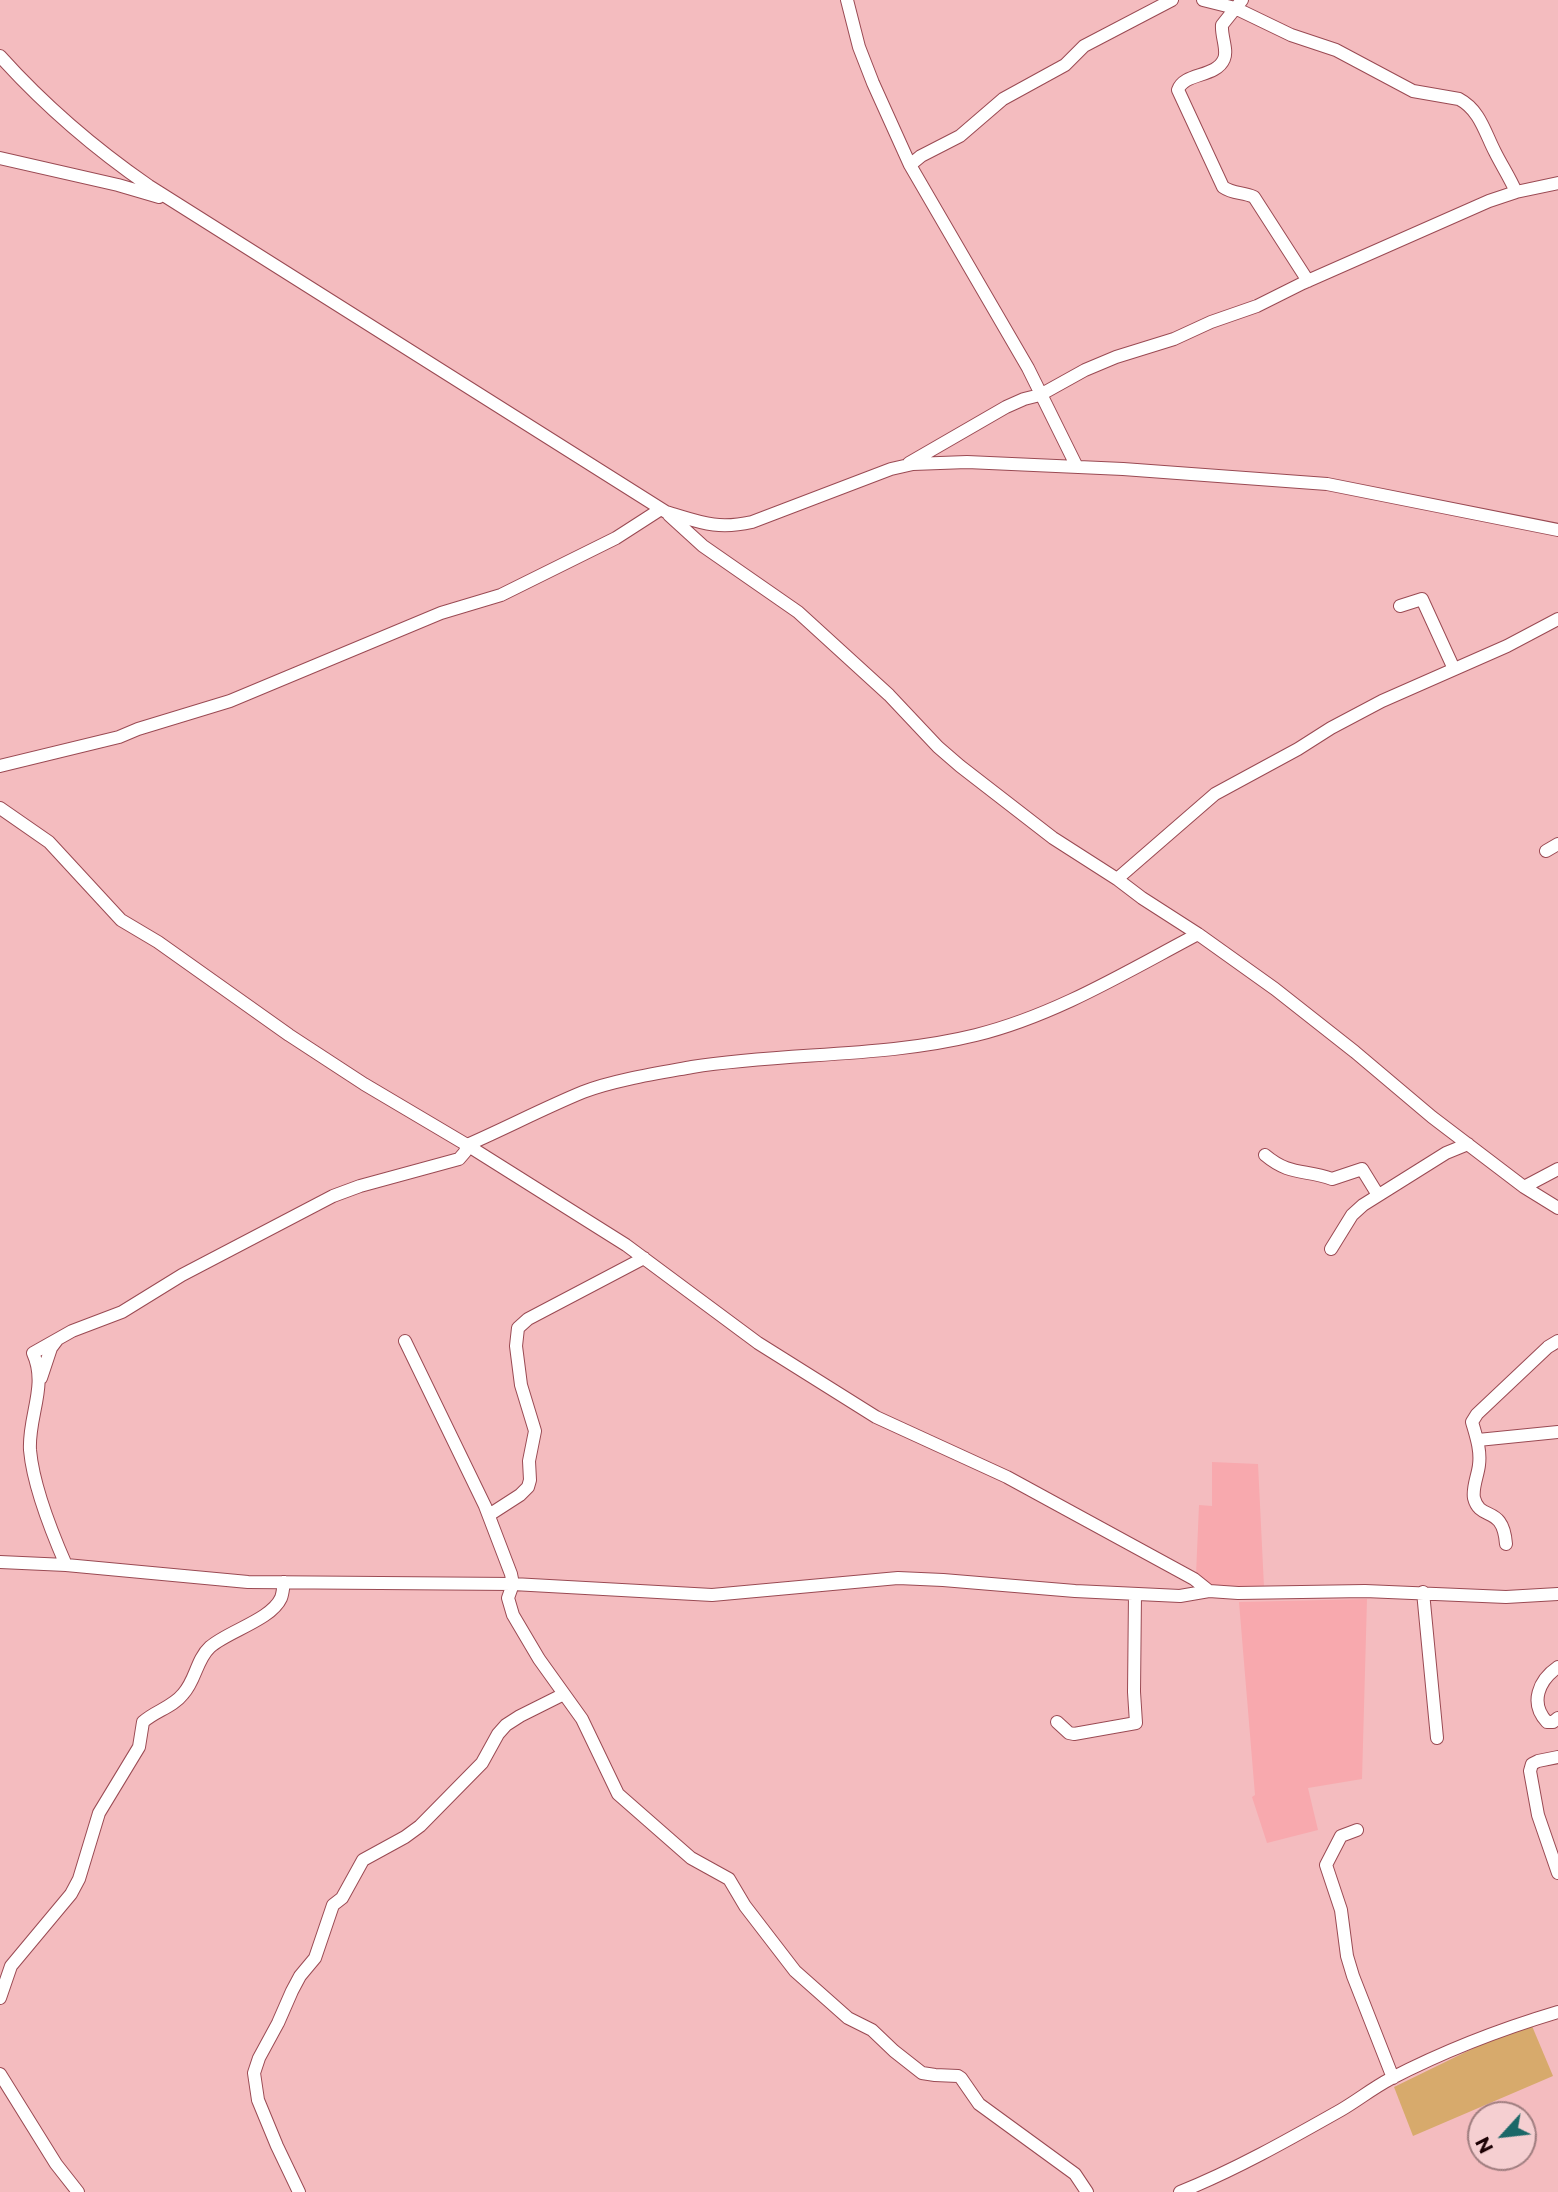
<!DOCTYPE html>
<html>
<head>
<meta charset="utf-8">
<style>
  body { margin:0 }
  #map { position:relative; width:1558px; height:2192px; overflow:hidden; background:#f4bcbf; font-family:Montserrat,sans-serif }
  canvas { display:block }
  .north { position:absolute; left:1467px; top:2101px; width:70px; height:70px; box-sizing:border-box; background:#f5cfd1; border:2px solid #9f7d7f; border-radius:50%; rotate:243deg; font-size:19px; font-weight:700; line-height:28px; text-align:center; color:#1d0205 }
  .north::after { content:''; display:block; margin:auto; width:24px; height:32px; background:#1b6868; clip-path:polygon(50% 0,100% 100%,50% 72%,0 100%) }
</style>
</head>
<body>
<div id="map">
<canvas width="1558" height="2192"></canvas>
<div class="north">N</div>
</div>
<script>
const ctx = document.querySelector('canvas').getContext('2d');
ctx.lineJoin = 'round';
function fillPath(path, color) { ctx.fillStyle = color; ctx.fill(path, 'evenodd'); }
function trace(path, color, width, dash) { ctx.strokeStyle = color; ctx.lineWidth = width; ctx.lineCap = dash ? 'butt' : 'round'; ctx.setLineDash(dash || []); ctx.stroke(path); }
const built = new Path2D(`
  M1212,1462L1258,1464L1264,1587L1213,1588L1196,1575L1199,1505L1212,1506Z
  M1367,1599L1362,1779L1308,1788L1318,1830L1267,1843L1252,1797L1255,1795L1239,1602Z`);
const green = new Path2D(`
  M1532,2026L1553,2076L1413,2136L1394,2087L1478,2046Z`);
const minor = new Path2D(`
  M847,0L859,47L873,83L910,165L1028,368L1077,467
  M1203,0L1235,8L1291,35L1336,50L1413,91L1459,99C1480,110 1485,133 1495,152C1502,166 1510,178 1516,192
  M1242,0L1222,25C1221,36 1228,50 1224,59C1216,78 1184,72 1178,90L1223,187C1233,194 1243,192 1254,197L1308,281
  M0,56C45,106 94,148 149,186L666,512C700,522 716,530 752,522L891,469L913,464L967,462L1123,469L1327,484L1558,530
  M0,158L118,185L159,197
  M910,165L921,156L960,136L1003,99L1065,65L1084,46L1172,0
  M909,463L1006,407L1024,399L1040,395L1085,370L1116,357L1174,339L1211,322L1257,306L1303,283L1489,201L1516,192L1558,183
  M669,515L703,546L798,612L889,695L938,747L960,766L1053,838L1117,879L1142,898L1198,934L1275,989L1355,1052L1432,1117L1524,1187L1558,1208
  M1400,606L1422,599L1454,669
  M0,766L119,737L138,729L230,701L441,613L501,595L616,538L661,509
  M0,808L49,842L121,920L158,942L289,1035L364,1084L467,1145L626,1245L758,1343L876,1417L1007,1477L1194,1579L1209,1591
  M1546,851L1558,844
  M1117,879L1215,794L1298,749L1331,728L1382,701L1507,646L1558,619
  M1265,1155C1290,1176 1304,1169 1332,1179L1362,1169L1378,1195
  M1524,1187L1558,1169
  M1331,1249L1352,1215L1363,1205L1446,1153L1468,1144
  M405,1341L485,1506L511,1574L513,1584L508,1598L513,1615L539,1659L582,1719L618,1794L691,1858L729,1879L745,1906L795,1971L848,2018L872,2030L894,2051L922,2073L935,2075L958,2076L961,2078L979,2104L1075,2174L1087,2192
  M41,1378L51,1348L57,1340
  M1478,1440L1558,1432
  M489,1515L520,1495L528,1487L530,1480L529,1461L535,1431L521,1385L516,1346L518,1328L528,1319L644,1258
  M1506,1544C1503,1504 1480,1522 1474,1498C1472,1488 1478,1475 1479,1465C1481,1450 1476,1436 1472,1422L1477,1414L1548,1347L1558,1341
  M0,1562L66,1565L248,1582L513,1584L712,1595L898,1578L943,1580L1075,1591L1180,1596L1209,1591L1238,1593L1365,1591L1506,1597L1558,1594
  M66,1565C52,1533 33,1484 30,1450C28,1416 48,1386 33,1353L72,1331L122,1312L182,1275L333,1196L360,1186L459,1159L465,1152L467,1145C506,1128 544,1108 583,1092C614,1080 659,1073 692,1067C786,1052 883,1058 976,1035C1056,1015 1126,972 1198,934
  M1423,1592L1437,1738
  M1558,1667C1539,1680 1529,1703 1547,1722H1553L1558,1718
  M1057,1722L1069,1733L1074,1734L1136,1723L1134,1692L1135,1594
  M1558,1757L1538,1761L1532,1764L1530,1771L1538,1815L1558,1873
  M1357,1830L1341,1836L1326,1865L1341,1910L1347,1956L1353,1976L1393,2078
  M0,1998L11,1966L71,1894L79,1879L99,1813L139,1747L143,1722C155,1711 173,1707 183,1694C196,1680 196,1660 210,1647C228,1631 271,1620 281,1598C283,1593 283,1587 284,1582
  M0,2074L56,2164L78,2192
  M299,2192L277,2146L258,2100L254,2073L259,2058L278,2023L292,1991L300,1976L315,1958L333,1905L342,1898L363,1860L405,1837L420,1826L482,1763L498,1734L506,1725L520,1716L564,1694
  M1180,2192C1235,2170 1288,2140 1341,2110C1358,2100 1373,2088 1390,2079C1444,2051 1501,2029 1558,2012`);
fillPath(built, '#f8a9ae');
fillPath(green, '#d7aa6c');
trace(minor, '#9a4a53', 14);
trace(minor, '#fff', 12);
</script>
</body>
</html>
